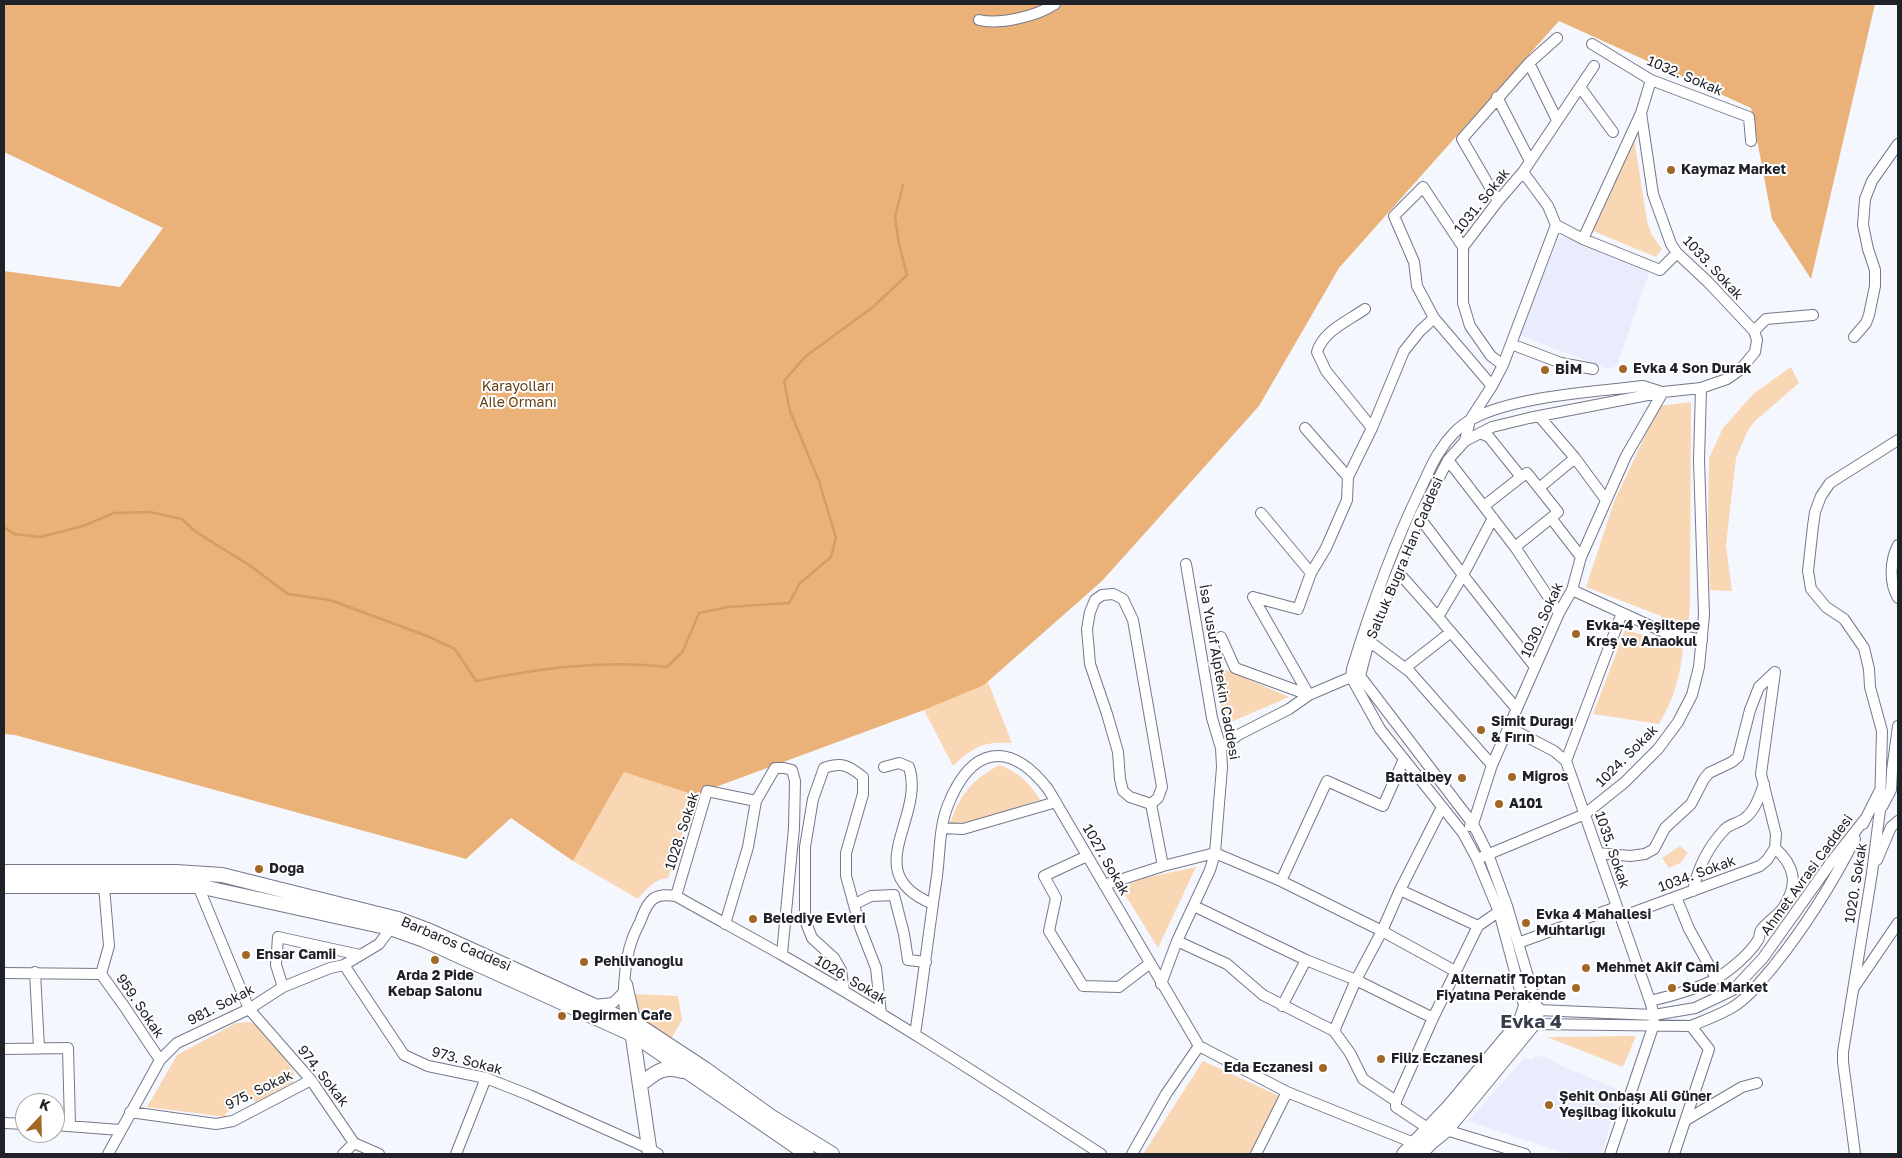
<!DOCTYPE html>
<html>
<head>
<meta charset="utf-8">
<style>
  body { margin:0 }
  #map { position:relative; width:1902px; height:1158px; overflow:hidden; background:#f5f7ff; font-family:"Golos Text",sans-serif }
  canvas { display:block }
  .frame { position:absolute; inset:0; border:5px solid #202229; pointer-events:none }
  .north { position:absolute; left:15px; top:1093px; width:50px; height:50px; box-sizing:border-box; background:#fff; border:1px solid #a6a7a9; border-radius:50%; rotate:21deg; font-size:14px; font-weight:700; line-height:20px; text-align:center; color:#202229 }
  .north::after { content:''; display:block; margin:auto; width:18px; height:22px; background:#a16826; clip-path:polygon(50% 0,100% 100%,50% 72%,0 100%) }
</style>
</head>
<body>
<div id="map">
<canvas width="1902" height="1158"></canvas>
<div class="frame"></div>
<div class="north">K</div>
</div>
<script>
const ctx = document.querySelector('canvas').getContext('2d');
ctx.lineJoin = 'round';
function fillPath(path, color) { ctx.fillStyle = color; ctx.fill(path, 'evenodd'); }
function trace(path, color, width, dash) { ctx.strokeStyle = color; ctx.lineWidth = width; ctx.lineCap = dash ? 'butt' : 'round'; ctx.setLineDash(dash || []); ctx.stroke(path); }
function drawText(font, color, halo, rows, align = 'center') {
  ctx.font = font + ' "Golos Text",sans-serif'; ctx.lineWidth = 4; ctx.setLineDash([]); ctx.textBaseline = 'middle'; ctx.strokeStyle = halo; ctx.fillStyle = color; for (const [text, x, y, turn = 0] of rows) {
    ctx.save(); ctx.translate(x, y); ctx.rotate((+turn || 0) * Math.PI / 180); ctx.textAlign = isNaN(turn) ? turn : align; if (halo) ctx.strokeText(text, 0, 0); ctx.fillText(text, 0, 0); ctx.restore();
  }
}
const built = new Path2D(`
  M1563,236L1649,273L1617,366L1608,369L1519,335L1559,238Z
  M1543,1055L1559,1065L1620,1090L1602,1154H1568L1468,1121L1525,1057L1531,1060L1536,1056L1538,1058Z`);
const green = new Path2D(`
  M1634,138L1647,221L1652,235L1662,249L1656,257L1593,231Z
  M1791,367L1799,383L1755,421L1747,432L1736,458L1726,545L1732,591L1710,590L1708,524L1709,458L1723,428L1753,394Z
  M1691,402L1690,604L1688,632L1662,626L1661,616L1586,587L1614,502L1659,406Z
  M1625,630L1683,646C1681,675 1674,699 1659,724L1593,714Z
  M1215,665L1289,697L1224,725Z
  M988,682L1012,743C982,742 975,746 953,766L924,710Z
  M999,765C1017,771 1031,784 1040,800L964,824L950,823C962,792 971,781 999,765Z
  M624,772L694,795L668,878C655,879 646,889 638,899L573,861Z
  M1680,846L1688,853L1680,863L1669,868L1662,858Z
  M1196,867L1158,948L1121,888L1144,878Z
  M634,994L678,996L682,1020L669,1042L638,1022Z
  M249,1022L262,1027L294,1072L293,1082L256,1102L250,1097L225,1114L226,1117L147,1107L177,1055L236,1023Z
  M1636,1036L1623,1067L1547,1037Z
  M1203,1061L1279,1096L1250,1154H1143Z`);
const forest = new Path2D(`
  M4,4H1875L1811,279L1772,219L1751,108L1559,21L1339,268L1259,406L1102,581L984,685L924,710L694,795L624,772L573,861L511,818L466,859L15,735L4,734V271L120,287L163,228L4,152Z`);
const stream = new Path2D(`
  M4,527L14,534L40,537L83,526L114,513L150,512L182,519L196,532L249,565L288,594L330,600L427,636L455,649L476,681C537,669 605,659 667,667L683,651L699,613L728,607L789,603L800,583L831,557L836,538L819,481L790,411L784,381L806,356L873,307L907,275L899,244L895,217L903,185`);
const minor = new Path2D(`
  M979,20C1000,25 1037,16 1055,4
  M1592,44L1651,80L1749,117L1751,141
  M1529,63L1557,120
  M1651,80L1641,113L1653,194L1671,244L1677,253L1708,282L1754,331L1757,340L1755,352L1740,370L1727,379L1701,388L1663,392L1529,418L1492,427L1465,441L1448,460L1419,517L1369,641L1360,676L1473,824L1488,854L1507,906L1538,1010L1654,1015L1695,1008L1733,990L1763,958L1832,861L1865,819
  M1580,87L1613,132
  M1497,97L1530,161
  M1523,172L1548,206L1556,225L1583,239L1660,270L1677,253
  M1498,201L1462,139L1529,63L1557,38
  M1583,239L1641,113
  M1365,309C1348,321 1323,331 1317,352L1326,371L1372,428
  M1434,318L1417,286L1414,262L1394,216L1423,187L1463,247
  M1754,331L1766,319L1813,315
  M1854,337L1866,323L1869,315L1875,286V270L1868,249L1863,225L1865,199L1872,181L1898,144
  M1511,344L1561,363L1593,369
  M1503,365L1491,356L1470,326L1463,303V247L1498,201L1523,172L1594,66
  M1539,416L1575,458L1606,500
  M1305,428L1348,477
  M1480,433L1489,437L1521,477L1527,473L1558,512L1551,518L1581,557
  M1465,441L1470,420L1492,386L1503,365L1556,225
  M1448,460L1515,547L1559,613
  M1539,488L1575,458
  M1484,506L1521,477
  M1261,513L1311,573
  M1419,517L1463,575L1438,617L1516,708
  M1493,518L1463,575L1535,667
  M1898,545C1890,560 1889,583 1898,598
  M1515,547L1551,518
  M1398,572L1438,617
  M1572,590L1666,633L1702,640
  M1113,594L1123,599L1133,620L1162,787L1158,798L1151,804L1130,797L1123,791L1120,779L1118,752L1107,714L1090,664L1087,629L1090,612L1095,600L1102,595Z
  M1253,597L1298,609L1311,573L1326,548L1347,500L1348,477L1372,428L1404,351L1420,331L1434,318L1492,386
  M1253,597L1309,695
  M1221,637L1235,668L1309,695
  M1369,641L1410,672L1492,765
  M1405,668L1451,632
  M1508,727L1554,751L1566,761L1650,1001L1654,1015L1653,1027L1610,1154
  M1221,748L1238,735L1289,709L1309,695L1351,677L1356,676
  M1566,761L1622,613
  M884,767L899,763L909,767C926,818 857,873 933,904
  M1151,804L1163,866
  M1882,807L1891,790L1892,771L1898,726
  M1863,824L1879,792
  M1470,826L1473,824L1492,765L1559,613L1572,590L1581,557L1626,456L1663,392
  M942,828L963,829L1056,802
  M1598,853L1630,856L1645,854L1654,849L1665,828L1691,804L1704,779L1709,773L1732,762L1738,757L1750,710L1759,687L1775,672L1761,774L1776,834L1775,848C1795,866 1799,884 1783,908C1777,916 1767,922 1761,930C1759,933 1760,937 1758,940C1749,955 1727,973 1712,981C1693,990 1671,996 1650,1001
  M1087,856L1044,876L1056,898L1049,931L1083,986L1119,987L1149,964
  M1482,857L1585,814L1625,782L1658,749L1678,722L1692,695L1699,667L1704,615L1699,460L1701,388
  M1877,860L1891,827L1898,821
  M1281,881L1327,781L1383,806L1404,759
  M1104,885L1163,866L1215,853L1281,881L1382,931L1455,971
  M198,886L249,1009L311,1080L354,1143L379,1154
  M1400,890L1478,926
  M1693,891C1698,867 1708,847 1725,829C1730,824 1739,823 1745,818C1755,811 1760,795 1764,784
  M676,896L707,791L756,801
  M1676,897L1689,929L1716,978
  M855,904L871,896L894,895L904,934L908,960L926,962
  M1194,906L1306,960L1356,980L1433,1018
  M1504,908L1478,926L1433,1018L1396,1101V1107L1429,1129L1446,1130L1525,1154
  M1621,917L1760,866L1767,860L1775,848
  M725,924L748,847L756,801L775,768H784L792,770L795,781L794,828L782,954
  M1177,941L1227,964L1263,995L1334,1031L1350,1053L1363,1079L1396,1101
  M1518,943L1617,907
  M344,965L404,1055L428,1066L486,1078L529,1095L650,1149L658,1154
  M35,972L39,1048
  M4,973L101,974
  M101,974L124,1006L160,1060
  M101,974L109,946L104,886
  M627,984L634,1015L641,1027
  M1161,984L1177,941L1210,870L1215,853L1222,767L1221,748L1212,718L1186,564
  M1855,986L1898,923
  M283,987L276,965L278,937L360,955
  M844,991L841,970L834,958L812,938L805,920V847L813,799L824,768C842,762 848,765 863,777V794L846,853V876L860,927L876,968L881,1014
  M594,1005L613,1003L624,992
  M1282,1006L1306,960
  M1525,1009L1499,912L1477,859L1463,833L1380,729L1351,677L1352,669C1371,607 1393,546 1421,488C1427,476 1432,462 1440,451C1447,439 1460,425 1472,419C1515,396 1593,392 1643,386L1659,391
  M628,1021C620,1003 625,959 632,940C634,934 637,928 640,922C643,915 646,904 653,899C660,894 668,895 676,896C711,916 747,935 782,955C891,1017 996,1086 1101,1154
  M1533,1024L1691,1026C1705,1020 1720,1015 1733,1007C1749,997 1761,981 1773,967C1806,926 1831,886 1855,839
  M1334,1031L1356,980L1382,931L1400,890L1442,807
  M915,1034C923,982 929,929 937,876C940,853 939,827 948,805C971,747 1009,739 1048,789L1199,1046L1287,1092L1414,1143H1419
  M4,1049L68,1048L70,1125
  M130,1112L216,1124L233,1121L311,1080
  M1686,1120L1742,1087L1757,1083
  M4,1123L25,1124
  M55,1125L120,1130
  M108,1154L160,1060L177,1043L249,1009L283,987L330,968L344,965L379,944L393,925
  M343,1154L354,1143
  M456,1154L486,1078
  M1132,1154L1166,1094L1199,1046
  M1256,1154L1287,1092
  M1674,1154L1709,1049L1691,1026
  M1855,1154L1843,1062V1052L1872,873L1880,810L1882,731L1870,687L1869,669L1864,648L1844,619L1826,607L1811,589L1808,571L1813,526L1815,512L1821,496L1830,483L1898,440`);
const major = new Path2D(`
  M4,872H176L222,875L398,919L430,931L641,1027L705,1069L770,1116L832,1154
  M4,886H198L390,928L424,940L634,1035L807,1154
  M632,1031L650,1154
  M645,1081C658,1070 666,1066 683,1071
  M1404,1154L1450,1106L1521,1021L1525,1009L1538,1010L1533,1024L1446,1130L1430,1143L1420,1154`);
const markers = [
  [1671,170,5,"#a16826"],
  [1623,369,5,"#a16826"],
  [1545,370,5,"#a16826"],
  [1576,634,5,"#a16826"],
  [1481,730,5,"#a16826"],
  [1512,777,5,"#a16826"],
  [1462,778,5,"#a16826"],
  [1499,804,5,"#a16826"],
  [259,869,5,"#a16826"],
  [753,919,5,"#a16826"],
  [1526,923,5,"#a16826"],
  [246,955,5,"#a16826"],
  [435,960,5,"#a16826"],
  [584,962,5,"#a16826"],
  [1586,968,5,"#a16826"],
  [1576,988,5,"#a16826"],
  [1672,988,5,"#a16826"],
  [562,1016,5,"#a16826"],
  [1381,1059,5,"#a16826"],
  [1323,1068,5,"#a16826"],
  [1549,1105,5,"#a16826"]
];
const streetNames = [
  ["1032. Sokak",1685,76,23],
  ["1031. Sokak",1482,201,-51],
  ["1033. Sokak",1713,268,47],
  ["Saltuk Buğra Han Caddesi",1405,558,-67],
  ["1030. Sokak",1542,620,-65],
  ["İsa Yusuf Alptekin Caddesi",1219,672,80],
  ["1024. Sokak",1627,756,-45],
  ["1028. Sokak",682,831,-72],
  ["1035. Sokak",1612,850,71],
  ["1027. Sokak",1106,860,60],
  ["1034. Sokak",1697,874,-20],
  ["Ahmet Avrasi Caddesi",1807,875,-54],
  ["1020. Sokak",1856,883,-81],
  ["Barbaros Caddesi",456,944,23],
  ["1026. Sokak",851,980,31],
  ["981. Sokak",221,1005,-27],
  ["959. Sokak",140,1006,56],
  ["973. Sokak",467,1061,15],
  ["974. Sokak",323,1076,52],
  ["975. Sokak",259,1090,-26]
];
const poiNames = [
  ["Kaymaz Market",1681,170],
  ["Evka 4 Son Durak",1633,369],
  ["BİM",1555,370],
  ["Evka-4 Yeşiltepe",1586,626],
  ["Kreş ve Anaokul",1586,642],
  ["Simit Durağı",1491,722],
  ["& Fırın",1491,738],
  ["Migros",1522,777],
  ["Battalbey",1452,778,"right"],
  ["A101",1509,804],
  ["Doğa",269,869],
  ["Evka 4 Mahallesi",1536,915],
  ["Muhtarlığı",1536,931],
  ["Belediye Evleri",763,919],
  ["Ensar Camii",256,955],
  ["Pehlivanoğlu",594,962],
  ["Mehmet Akif Cami",1596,968],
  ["Arda 2 Pide",435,976,"center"],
  ["Kebap Salonu",435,992,"center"],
  ["Alternatif Toptan",1566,980,"right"],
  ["Fiyatına Perakende",1566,996,"right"],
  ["Sude Market",1682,988],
  ["Değirmen Cafe",572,1016],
  ["Filiz Eczanesi",1391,1059],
  ["Eda Eczanesi",1313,1068,"right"],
  ["Şehit Onbaşı Ali Güner",1559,1097],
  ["Yeşilbağ İlkokulu",1559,1113]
];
const parkNames = [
  ["Karayolları",518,387],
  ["Aile Ormanı",518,403]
];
const districtNames = [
  ["Evka 4",1531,1022]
];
fillPath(built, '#e9ecfc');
fillPath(green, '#fad7b4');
fillPath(forest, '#eab278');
trace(stream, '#d59d63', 2.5);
trace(minor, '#75788a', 12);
trace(major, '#75788a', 16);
trace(minor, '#fff', 10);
trace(major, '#fff', 14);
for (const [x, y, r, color] of markers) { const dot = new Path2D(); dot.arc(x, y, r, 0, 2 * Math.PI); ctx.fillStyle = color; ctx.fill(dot); trace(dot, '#fff', 2); }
drawText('14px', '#202229', '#fff', streetNames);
drawText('bold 14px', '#202229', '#fff', poiNames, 'left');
drawText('14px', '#664014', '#fff', parkNames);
drawText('bold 19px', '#393c4b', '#fff', districtNames);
</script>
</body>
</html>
